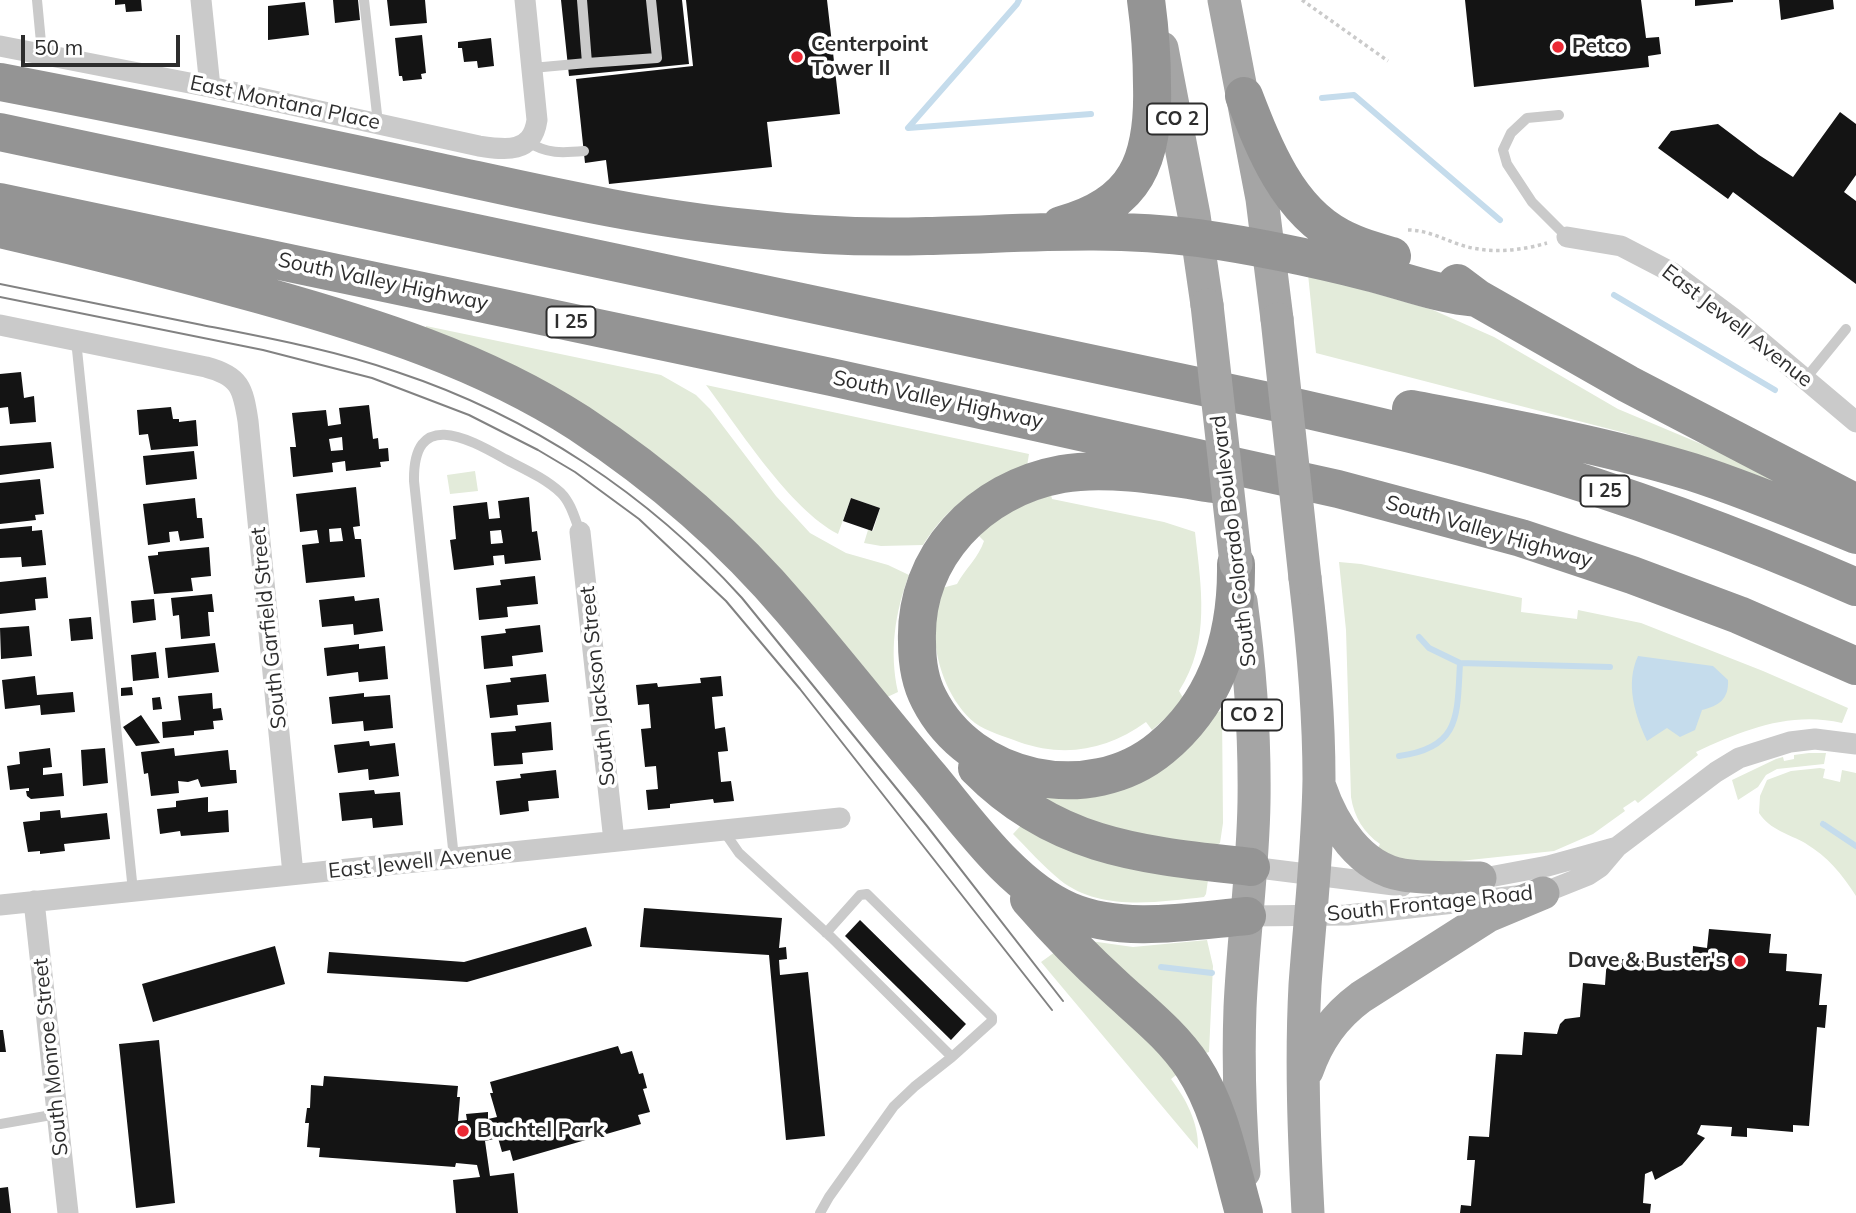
<!DOCTYPE html>
<html>
<head>
<meta charset="utf-8">
<style>
  body { margin:0 }
  #map { position:relative; width:1856px; height:1213px; overflow:hidden; background:#fff; font-family:Mulish,sans-serif }
  canvas { display:block }
  .scale { position:absolute; left:21px; top:35px; width:159px; height:32px; box-sizing:border-box; border:4px solid #2d2d2d; border-top:0; padding-left:9px; font-size:21px; line-height:24px; white-space:nowrap; color:#2d2d2d; -webkit-text-stroke:5px #fff; paint-order:stroke }
</style>
</head>
<body>
<div id="map">
<canvas width="1856" height="1213"></canvas>
<div class="scale">50 m</div>
</div>
<script>
const ctx = document.querySelector('canvas').getContext('2d');
ctx.lineJoin = 'round';
function fillPath(path, color) { ctx.fillStyle = color; ctx.fill(path, 'evenodd'); }
function trace(path, color, width, dash) { ctx.strokeStyle = color; ctx.lineWidth = width; ctx.lineCap = dash ? 'butt' : 'round'; ctx.setLineDash(dash || []); ctx.stroke(path); }
function drawText(font, color, halo, rows, align = 'center') {
  ctx.font = font + ' Mulish,sans-serif'; ctx.lineWidth = 7; ctx.setLineDash([]); ctx.textBaseline = 'middle'; ctx.strokeStyle = halo; ctx.fillStyle = color; for (const [text, x, y, turn = 0] of rows) {
    ctx.save(); ctx.translate(x, y); ctx.rotate((+turn || 0) * Math.PI / 180); ctx.textAlign = isNaN(turn) ? turn : align; if (halo) ctx.strokeText(text, 0, 0); ctx.fillText(text, 0, 0); ctx.restore();
  }
}
const green = new Path2D(`
  M1308,274L1433,310L1494,337L1618,409L1787,480L1809,497L1625,433L1316,353Z
  M426,326L661,375L696,395L710,409L776,496L810,533L846,553L888,565L909,575C895,612 889,652 898,692L883,699L783,573L425,334Z
  M706,385L1029,454L1027,466C981,488 952,499 923,545L881,546L864,543L868,530L873,531L880,508L851,498L838,534C790,509 740,430 706,385Z
  M475,471L478,491L450,494L447,475Z
  M1051,495L1052,499L1164,522L1195,532C1201,586 1211,642 1179,691L1185,701L1152,730L1146,722C1107,750 1065,758 1019,742C1006,737 986,731 975,723C951,704 936,666 935,636C935,620 939,604 942,588L957,584C965,569 979,557 984,541L977,534L1015,508Z
  M1339,562L1361,564L1522,598L1521,612L1577,619L1578,610L1641,623L1763,671L1848,708L1842,723C1790,711 1743,730 1696,752L1698,755L1638,803L1635,800L1623,808L1625,811L1593,834L1554,851L1432,864L1375,854L1380,844C1364,833 1354,817 1351,797L1346,630Z
  M1222,711L1223,823L1220,843L1212,848L1089,826L1039,795L1212,713Z
  M1809,753H1826L1824,764L1777,769L1766,775L1758,787L1738,800L1732,780L1776,759L1783,757L1784,761L1794,759V755Z
  M1820,768L1825,769L1823,778L1840,782L1842,770L1856,773V843L1827,826L1824,821L1820,823L1824,828L1856,847V896C1842,874 1828,857 1805,843C1789,834 1770,830 1759,813L1760,796L1767,780L1791,771Z
  M1025,821L1209,873L1206,894L1204,897C1158,902 1100,912 1060,880C1043,866 1028,849 1013,834Z
  M1083,940L1133,947L1207,940L1213,966L1209,1052L1200,1055Z
  M1055,952L1180,1072L1171,1079C1186,1099 1199,1123 1198,1149L1041,962Z`);
const water = new Path2D(`
  M1638,656L1713,666L1728,680C1729,699 1719,706 1702,710L1695,730L1680,737L1667,728L1647,741C1635,715 1625,684 1638,656Z`);
const stream = new Path2D(`
  M1019,0L1017,4L908,128L1091,114
  M1322,98L1354,95L1500,220
  M1614,295L1775,390
  M1419,637L1429,648L1460,663L1610,667
  M1399,756C1461,748 1457,715 1460,663
  M1823,824L1856,846
  M1161,967L1212,973`);
const building = new Path2D(`
  M115,0H141L142,11L126,12L125,4L115,5Z
  M333,0H358L360,20L335,23Z
  M387,0H425L427,23L390,26Z
  M561,0H682L689,64L569,76Z
  M686,0H827L840,114L767,122L772,167L609,184L606,160L585,163L576,79L693,66Z
  M1465,0H1641L1646,38L1659,37L1661,54L1648,56L1649,67L1474,87Z
  M1695,0H1733V2L1695,6Z
  M1779,0H1833L1834,9L1781,20Z
  M305,2L309,35L268,40V6Z
  M422,35L426,73L421,74L422,79L403,81L402,76H399L395,38Z
  M491,38L494,66L478,68L477,61L464,62L462,48H458V42Z
  M1840,112L1856,124V175L1844,192L1856,201V284L1733,192L1728,199L1658,148L1671,131L1718,124L1759,155L1793,177Z
  M21,372L24,398L34,396L36,422L10,424L8,407L0,408V374Z
  M369,405L373,439L378,438L379,449L388,448L389,461L380,462L381,467L346,471L345,461L332,463L333,472L293,477L290,447H296L292,413L326,410L328,426L341,424L339,408ZM342,437L343,450L331,451L329,439Z
  M171,407L173,419H179V422L196,420L198,446L151,450L148,434L139,435L137,410Z
  M51,442L54,468L0,475V446Z
  M194,451L197,479L146,485L143,456Z
  M40,479L44,514L35,515L36,520L0,524V483Z
  M356,487L360,526L353,527L355,539H361L365,577L306,583L302,545L319,543L317,530L300,532L296,494ZM341,528L343,541L330,542L329,529Z
  M529,497L532,532L537,531L541,560L505,564L504,555L493,556L494,565L454,570L450,540L456,539L453,506L487,502L489,519L500,518L498,501ZM501,530L503,543L491,544L490,531Z
  M195,498L197,518H202L204,538L180,541L178,531L169,532L170,542L148,545L143,504Z
  M851,498L880,508L872,531L843,521Z
  M32,526V531L42,530L46,565L22,567L21,557L0,558V529Z
  M209,547L211,576L191,578L193,591L154,594L148,556L158,555V552Z
  M535,576L538,604L507,607L508,617L479,620L476,588L501,585L500,580Z
  M46,577L48,598L35,599L36,610L0,614V582Z
  M212,594L214,612H208L210,636L181,639L179,615L173,616L171,598Z
  M354,596L355,601L379,598L383,631L354,635L353,624L322,627L319,600Z
  M154,599L156,620L133,623L131,601Z
  M91,617L93,639L71,641L69,619Z
  M540,625L543,652L512,656L513,666L484,669L481,636L506,633L505,629Z
  M29,626L32,656L1,659L0,628Z
  M215,643L219,672L168,678L165,648Z
  M359,644V649L385,646L388,679L359,682L358,672L327,676L324,648Z
  M156,652L159,678L133,681L131,655Z
  M546,674L549,702L517,705L518,715L490,718L486,685L511,682L510,678Z
  M35,676L37,695L73,692L75,712L41,715L40,705L5,709L2,680Z
  M721,676L723,696L712,697L715,729L725,727L728,751L718,752L721,782L731,781L734,801L714,803L713,799L670,804V808L648,810L646,790L658,789L656,766L645,767L641,729L651,728L649,704L638,705L636,685L657,683L658,687L701,683L700,678Z
  M132,687L133,695L121,696V688Z
  M212,693L213,709L221,708L223,720L213,721L214,729L194,731V735L163,738L162,722L181,720L178,696Z
  M364,693V697L390,695L393,728L364,731L363,721L332,724L329,697Z
  M160,697L162,709L153,710L152,698Z
  M141,715L160,743L136,746L123,727Z
  M551,722L553,750L522,753L523,764L494,766L491,733L516,731L515,726Z
  M369,741L370,746L395,743L399,776L369,780L368,769L338,773L334,745Z
  M50,748L52,767L43,768V775L62,773L64,796L31,799L27,796L26,791H29V788L10,790L7,766L20,764L19,752Z
  M105,748L108,783L83,786L81,750Z
  M174,748L175,756L228,750L230,770H236L237,783L201,787L198,779L188,782L178,781L179,793L151,796L148,773L144,774L141,752Z
  M556,770L559,798L528,801L529,811L500,815L496,781L521,778L520,774Z
  M374,790L375,794L400,792L403,825L373,828L372,818L342,821L339,793Z
  M208,797V812L228,810L229,832L181,836L180,831L160,834L157,809L176,807V801Z
  M60,810L61,818L107,813L110,839L64,844L65,851L40,854V851L28,852L23,822L40,820V812Z
  M644,908L782,918L779,948L786,947L787,959L779,960L780,975L808,972L825,1136L786,1140L769,955L640,947Z
  M860,920L966,1024L951,1040L845,936Z
  M586,927L592,946L467,982L327,973L329,952L464,962Z
  M1709,929L1771,934L1769,953L1787,954L1786,971L1822,974L1819,1005H1827L1825,1028L1817,1027L1809,1126L1793,1125V1132L1747,1128V1137L1731,1136L1732,1127L1701,1125L1697,1134L1705,1138L1682,1165L1655,1180L1652,1171L1645,1174L1643,1203L1651,1204L1650,1213H1460L1461,1205L1471,1206L1475,1160H1467L1469,1136L1489,1137L1496,1054L1522,1055L1524,1032L1557,1034L1560,1024L1565,1019L1580,1017L1583,983L1605,985L1607,958L1692,964L1693,946L1707,948Z
  M275,946L285,984L153,1022L142,984Z
  M0,1030H3L6,1052H0Z
  M159,1040L175,1203L136,1208L119,1044Z
  M618,1046L621,1054L632,1051L639,1074L643,1073L647,1088L643,1089L650,1112L638,1115L641,1124L513,1161L510,1150L502,1152L498,1138L485,1141L490,1176L514,1173L518,1213H456L453,1180L480,1177L477,1165L456,1163L455,1167L319,1157L320,1148L307,1147L309,1123H305L307,1108H310L311,1085L323,1086L324,1076L458,1086L457,1097H460L458,1121L467,1120L466,1114L488,1112V1119L497,1117L490,1093H493L490,1082Z
  M8,1187L11,1213H0V1188Z`);
const path = new Path2D(`
  M1302,0L1388,61
  M1408,230C1427,230 1443,239 1461,245C1489,254 1520,251 1547,243`);
const service = new Path2D(`
  M37,0L42,53
  M364,0L378,123
  M582,0L587,63L657,58L651,0
  M532,68L587,63
  M1559,115L1527,118L1511,133L1503,150L1507,164L1532,202L1567,237
  M528,142C547,154 562,153 584,151
  M76,340L133,891
  M1806,378L1846,329
  M723,830L739,853L832,938L952,1057L914,1087L894,1106L829,1197L820,1213
  M454,858L414,481C413,409 466,437 505,459C524,469 545,478 561,493C571,503 575,519 580,532
  M826,933L860,895L867,894L992,1017V1021L952,1057
  M0,1124L57,1114`);
const minor = new Path2D(`
  M201,0L210,87
  M0,46L210,87L479,146C506,150 532,154 537,120L525,0
  M1567,237L1621,246L1671,272L1734,319L1856,422
  M0,325L206,367C240,376 243,388 248,421L293,874
  M580,532L614,841
  M1251,867L1402,886
  M1468,881L1548,866L1617,847
  M34,901L68,1213
  M0,905L840,818
  M1247,916L1347,915L1543,893L1588,875L1600,867L1617,847L1716,772L1739,758L1790,742L1815,739L1856,744`);
const primary = new Path2D(`
  M1224,0L1262,199L1277,319
  M1162,48L1194,215L1207,305
  M1305,578C1313,645 1319,712 1319,779C1318,848 1310,916 1305,985C1301,1061 1304,1137 1308,1213
  M1241,601C1250,667 1255,734 1254,802C1253,871 1243,939 1240,1008C1238,1062 1240,1118 1244,1172
  M1320,787C1333,825 1360,868 1403,875C1428,879 1454,877 1480,878
  M1307,1071C1318,1040 1334,1017 1361,997L1488,916L1543,893`);
const motorway = new Path2D(`
  M0,82C141,109 281,138 421,168C529,191 636,217 746,228C806,235 867,238 927,236C1018,234 1107,226 1198,238C1255,246 1312,258 1368,272C1404,281 1439,295 1477,298
  M1244,96C1264,148 1288,210 1340,237C1356,246 1375,251 1392,256
  M0,132L1278,403C1356,421 1434,438 1511,461C1628,495 1744,538 1856,587
  M0,202L831,377L1338,489L1521,538L1632,575L1739,615L1856,666
  M1061,225C1137,205 1154,159 1152,86C1152,58 1150,29 1146,0
  M0,229C88,249 175,271 261,295C372,326 481,360 579,423C658,475 731,538 792,610C839,665 884,722 930,777C969,824 1013,887 1069,911C1123,934 1191,921 1247,916
  M1457,283L1477,298L1628,384L1856,503
  M1411,409C1505,427 1600,444 1692,472C1748,490 1802,513 1856,535
  M1214,484C1168,477 1108,466 1062,474C979,489 914,556 917,642C917,661 920,682 929,699C971,782 1090,807 1161,748C1218,701 1237,635 1236,564
  M977,768C1057,849 1145,855 1251,867
  M1029,899C1056,930 1084,959 1115,987C1142,1012 1173,1036 1193,1067C1221,1110 1230,1164 1244,1213`);
const tram = new Path2D(`
  M0,284C67,298 135,311 202,325C268,338 334,350 397,372C530,416 648,494 742,598L927,826L1063,1001
  M0,297L263,350L372,378L469,415L538,450L575,472L639,519L726,601L800,689L1052,1010`);
const primaryBridge = new Path2D(`
  M1207,305L1236,564
  M1277,319L1305,578`);
const markers = [
  [1558,47,7,"#eb2934"],
  [797,57,7,"#eb2934"],
  [1740,961,7,"#eb2934"],
  [463,1131,7,"#eb2934"]
];
const shields = [
  [1177,119,60],
  [571,322,49],
  [1605,491,49],
  [1252,715,60]
];
const shieldNames = [
  ["CO 2",1177,119],
  ["I 25",571,322],
  ["I 25",1605,491],
  ["CO 2",1252,715]
];
const poiNames = [
  ["Centerpoint",811,45],
  ["Tower II",811,69],
  ["Petco",1572,47],
  ["Dave & Buster's",1726,961,"right"],
  ["Buchtel Park",477,1131]
];
const streetNames = [
  ["East Montana Place",285,103,12],
  ["South Valley Highway",383,282,12],
  ["East Jewell Avenue",1737,326,38],
  ["South Valley Highway",938,400,12],
  ["South Valley Highway",1489,532,16],
  ["South Colorado Boulevard",1234,541,-97],
  ["South Garfield Street",269,628,-96],
  ["South Jackson Street",598,686,-96],
  ["East Jewell Avenue",420,862,-6],
  ["South Frontage Road",1430,904,-6],
  ["South Monroe Street",51,1057,-96]
];
fillPath(green, '#e3ebda');
fillPath(water, '#c5dcec');
trace(stream, '#c5dcec', 6);
fillPath(building, '#141414');
trace(path, '#cacaca', 3.5, [3.5, 3.5]);
trace(service, '#cacaca', 10);
trace(minor, '#cacaca', 21);
trace(primary, '#a5a5a5', 33);
trace(motorway, '#949494', 38);
trace(tram, '#828282', 2);
trace(primaryBridge, '#a5a5a5', 33);
for (const [x, y, r, color] of markers) { const dot = new Path2D(); dot.arc(x, y, r, 0, 2 * Math.PI); ctx.fillStyle = color; ctx.fill(dot); trace(dot, '#fff', 2.5); }
for (const [x, y, w] of shields) { const box = new Path2D(); box.roundRect(x - w / 2, y - 15.5, w, 31, 5); ctx.fillStyle = '#fff'; ctx.fill(box); trace(box, '#2d2d2d', 2); }
drawText('bold 19px', '#2d2d2d', null, shieldNames);
drawText('bold 21px', '#2d2d2d', '#fff', poiNames, 'left');
drawText('21px', '#2d2d2d', '#fff', streetNames);
</script>
</body>
</html>
